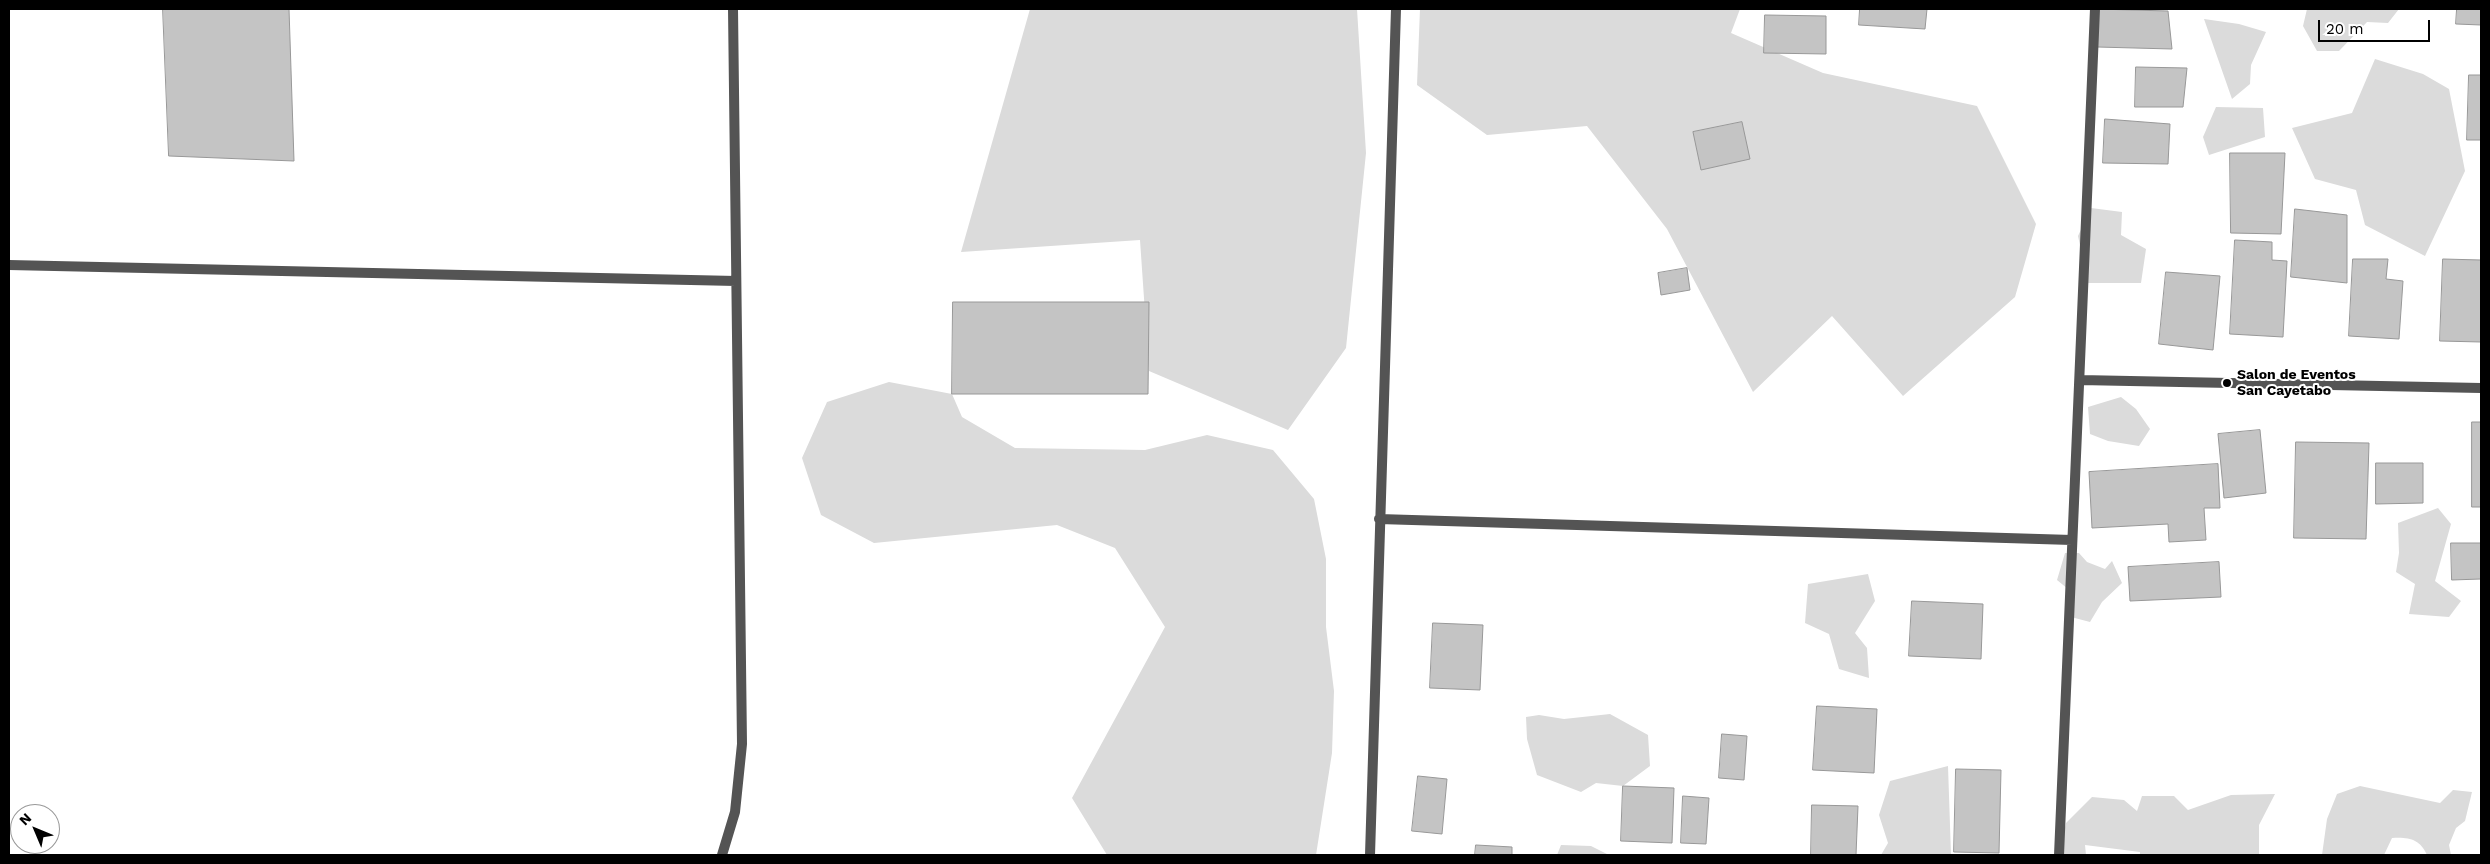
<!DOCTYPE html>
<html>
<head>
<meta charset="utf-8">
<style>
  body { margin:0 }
  #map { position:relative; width:2490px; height:864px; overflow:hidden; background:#fff; font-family:"Work Sans",sans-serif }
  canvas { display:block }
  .frame { position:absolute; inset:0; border:10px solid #000; pointer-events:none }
  .north { position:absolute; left:10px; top:804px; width:50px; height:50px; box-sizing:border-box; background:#fff; border:1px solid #999; border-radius:50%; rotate:315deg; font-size:14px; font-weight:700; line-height:20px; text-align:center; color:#000 }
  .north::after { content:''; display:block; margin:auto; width:18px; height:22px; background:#000; clip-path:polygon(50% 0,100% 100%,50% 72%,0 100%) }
  .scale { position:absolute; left:2318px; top:20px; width:112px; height:22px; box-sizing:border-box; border:2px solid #000; border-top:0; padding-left:6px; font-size:15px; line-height:18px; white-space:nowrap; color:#000; -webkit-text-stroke:4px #fff; paint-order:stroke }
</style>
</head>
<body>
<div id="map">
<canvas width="2490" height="864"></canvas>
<div class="frame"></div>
<div class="north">N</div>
<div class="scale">20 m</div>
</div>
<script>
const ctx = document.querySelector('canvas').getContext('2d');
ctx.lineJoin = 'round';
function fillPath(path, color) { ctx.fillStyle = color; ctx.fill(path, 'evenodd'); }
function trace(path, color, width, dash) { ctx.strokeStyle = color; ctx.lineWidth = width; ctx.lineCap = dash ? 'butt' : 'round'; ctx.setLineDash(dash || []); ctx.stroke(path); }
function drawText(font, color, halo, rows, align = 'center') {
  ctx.font = font + ' "Work Sans",sans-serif'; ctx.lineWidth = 4; ctx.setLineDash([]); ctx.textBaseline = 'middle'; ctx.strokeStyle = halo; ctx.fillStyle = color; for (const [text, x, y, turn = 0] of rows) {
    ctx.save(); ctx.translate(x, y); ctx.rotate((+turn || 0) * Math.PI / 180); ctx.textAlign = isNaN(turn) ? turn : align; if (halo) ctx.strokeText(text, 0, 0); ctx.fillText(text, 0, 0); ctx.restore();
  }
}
const green = new Path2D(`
  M1030,9H1357L1366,153L1346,348L1288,430L1149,371L1140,240L961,252Z
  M1420,9H1740L1731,33L1823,73L1977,106L2036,224L2015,297L1903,396L1832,316L1753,392L1667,229L1587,126L1487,135L1417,85Z
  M2307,9H2399L2388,23L2367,22L2339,51H2317L2303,26Z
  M2204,19L2239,24L2266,32L2251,65L2250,84L2232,99Z
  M2375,59L2423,74L2449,89L2465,171L2425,256L2365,225L2356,190L2315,179L2292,128L2352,113Z
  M2216,107L2263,108L2265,137L2209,155L2203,137Z
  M2091,208L2122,212L2121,235L2146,249L2141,283H2088L2078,236Z
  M889,382L952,394L962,417L1015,448L1145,450L1207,435L1273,450L1314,499L1326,559V627L1334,691L1332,753L1316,855H1107L1072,798L1165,627L1115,548L1057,525L874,543L821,515L802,458L827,402Z
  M2121,397L2136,409L2150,429L2139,446L2108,441L2090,434L2088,407Z
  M2438,508L2451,524L2435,581L2461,601L2449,617L2409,614L2415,584L2396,572L2399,553L2398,523Z
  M2065,553H2079L2087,562L2105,569L2112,561L2122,583L2102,602L2090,622L2071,617L2068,589L2057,580Z
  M1868,574L1875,601L1855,633L1867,648L1869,678L1839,669L1829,634L1805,623L1808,584Z
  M1610,714L1648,735L1650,766L1623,786L1596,783L1581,792L1537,775L1527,739L1526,717L1539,715L1564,719Z
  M1948,766L1951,855H1881L1888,843L1879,815L1890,781Z
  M2360,786L2440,803L2453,790L2472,792L2465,821L2456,828L2449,845L2451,855H2427C2420,839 2409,837 2392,838L2384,855H2322L2327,819L2337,794Z
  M2275,794L2259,825V855H2140V852L2085,845L2086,855H2059L2066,823L2092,797L2124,800L2137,811L2142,796H2174L2188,810L2231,795Z
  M1561,845L1591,846L1609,855H1557Z`);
const building = new Path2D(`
  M163,9H289L294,161L169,156Z
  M1860,9H1927L1925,29L1859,25Z
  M2096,9L2168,11L2172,49L2097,47Z
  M2457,9H2481V25L2456,24Z
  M1765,15L1826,16V54L1764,53Z
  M2136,67L2187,68L2183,107H2135Z
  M2469,75H2481V140H2467Z
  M2105,119L2170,124L2168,164L2103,163Z
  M1742,122L1750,159L1701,170L1693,132Z
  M2230,153H2285L2281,234L2231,233Z
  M2295,209L2347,215V283L2291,277Z
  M2235,240L2272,242V260L2287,261L2283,337L2230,334Z
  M2353,259H2388L2386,279L2403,281L2399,339L2349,336Z
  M2443,259L2481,260V342L2440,341Z
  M1687,268L1690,290L1661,295L1658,273Z
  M2166,272L2220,276L2213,350L2159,344Z
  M953,302H1149L1148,394H952Z
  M2472,422H2481V507H2472Z
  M2260,430L2266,493L2224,498L2218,434Z
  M2296,442L2369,443L2366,539L2294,538Z
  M2376,463H2423V503L2376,504Z
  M2218,464L2220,508H2204L2206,540L2169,542L2168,524L2092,528L2089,472Z
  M2451,543H2481V579L2452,580Z
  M2219,562L2221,597L2130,601L2128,567Z
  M1912,601L1983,604L1981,659L1909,656Z
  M1433,623L1483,625L1480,690L1430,688Z
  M1817,706L1877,709L1874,773L1813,770Z
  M1722,734L1747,736L1744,780L1719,778Z
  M1956,769L2001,770L1999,853L1954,852Z
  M1418,776L1447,779L1442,834L1412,831Z
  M1623,786L1674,788L1672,843L1621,841Z
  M1683,796L1709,798L1706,844L1681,843Z
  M1812,805L1858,806L1856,855H1811Z
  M1476,845L1512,847V855H1475Z`);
const minor = new Path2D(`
  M9,265L736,281
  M2080,380L2481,388
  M1379,519L2072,540
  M722,855L735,812L742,744L733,9
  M1370,855L1396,9
  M2059,855L2095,9`);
const markers = [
  [2227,383,5,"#000"]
];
const poiNames = [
  ["Salon de Eventos",2237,375],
  ["San Cayetabo",2237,391]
];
fillPath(green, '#dbdbdb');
fillPath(building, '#c4c4c4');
trace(building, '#989898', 1);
trace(minor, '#545454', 10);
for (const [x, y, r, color] of markers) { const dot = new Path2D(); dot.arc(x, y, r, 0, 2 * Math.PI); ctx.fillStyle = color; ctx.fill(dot); trace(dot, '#fff', 2); }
drawText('bold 14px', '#000', '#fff', poiNames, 'left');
</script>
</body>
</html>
